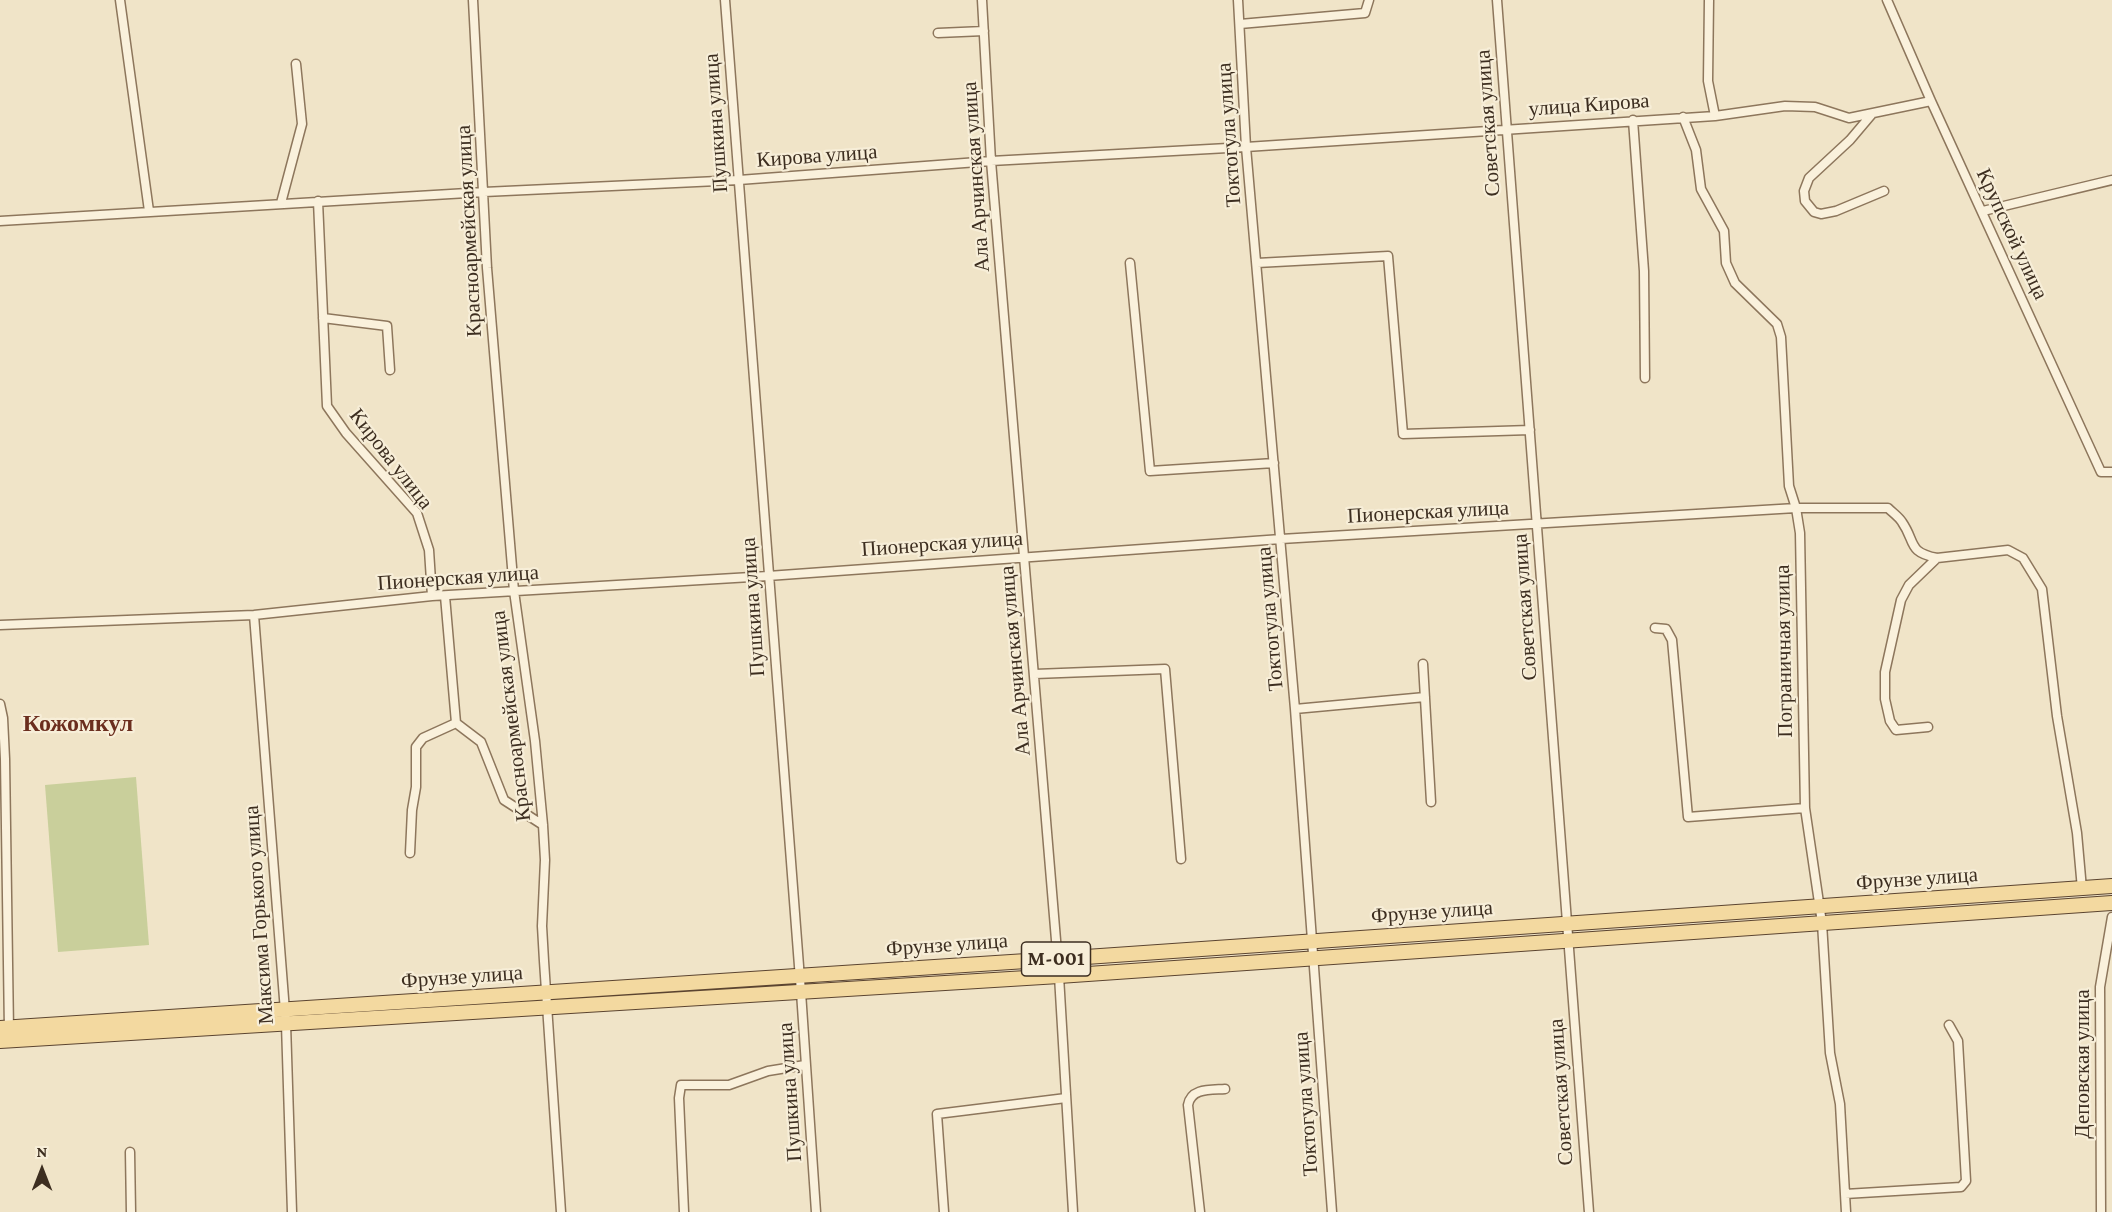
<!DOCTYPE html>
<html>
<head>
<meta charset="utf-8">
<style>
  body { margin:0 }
  #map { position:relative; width:2112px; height:1212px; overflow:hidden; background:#f0e4c8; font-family:"Crimson Pro",serif }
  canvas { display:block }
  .north { position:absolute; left:12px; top:1140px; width:60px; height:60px; -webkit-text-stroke:4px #f7eed8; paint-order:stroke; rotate:0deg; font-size:16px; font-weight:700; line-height:24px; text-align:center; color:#3d2e20 }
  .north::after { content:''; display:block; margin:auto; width:21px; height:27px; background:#3d2e20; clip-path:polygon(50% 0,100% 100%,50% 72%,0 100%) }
</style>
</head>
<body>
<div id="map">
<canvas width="2112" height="1212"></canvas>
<div class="north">N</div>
</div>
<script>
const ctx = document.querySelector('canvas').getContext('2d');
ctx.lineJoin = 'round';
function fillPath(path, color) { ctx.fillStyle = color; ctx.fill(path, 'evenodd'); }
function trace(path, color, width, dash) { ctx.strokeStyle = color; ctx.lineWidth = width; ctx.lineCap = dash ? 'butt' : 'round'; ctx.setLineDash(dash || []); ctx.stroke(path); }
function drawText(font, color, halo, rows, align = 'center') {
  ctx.font = font + ' "Crimson Pro",serif'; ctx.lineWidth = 4.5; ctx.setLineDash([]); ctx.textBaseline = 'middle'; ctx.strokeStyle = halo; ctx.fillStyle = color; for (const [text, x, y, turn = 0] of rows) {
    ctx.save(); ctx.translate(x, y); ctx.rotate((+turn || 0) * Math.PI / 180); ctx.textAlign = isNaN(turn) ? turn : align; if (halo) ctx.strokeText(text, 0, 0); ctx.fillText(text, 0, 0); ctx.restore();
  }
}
const green = new Path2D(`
  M136,777L149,945L58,952L45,785Z`);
const street = new Path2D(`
  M120,0L149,211
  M473,0L487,268L514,591L535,741L543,825L545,860L542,926L544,961L561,1212
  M725,0L801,992L816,1212
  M982,0L991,161L1059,976L1073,1212
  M1238,0L1246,147L1295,709L1332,1212
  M1497,0L1589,1212
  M1709,0L1708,81L1715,116
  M1887,0L1931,101L2101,472H2112
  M1240,24L1365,13L1369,0
  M938,33L984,31
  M1872,114L1850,140L1809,178L1804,191L1805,201L1814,212L1821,214L1836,211L1884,191
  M1683,117L1696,150L1701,189L1724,231L1726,263L1735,283L1777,324L1781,337L1789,486L1796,508L1800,533L1805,808L1822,923L1830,1053L1840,1104L1846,1212
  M1633,120L1644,271L1645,378
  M318,201L327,406L346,433L417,513L429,550L432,596
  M281,203L302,124L296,64
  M1983,211L2112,180
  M0,221L484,192L739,180L991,161L1246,147L1715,116L1785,106L1815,107L1849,118L1931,101
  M1130,263L1150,471L1274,463
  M1257,263L1388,256L1403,434L1530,430
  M323,318L387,326L390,370
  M445,596L456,723L481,742L504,800L543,825
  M254,615L286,1024L292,1212
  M0,625L254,615L432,596L768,576L1281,539L1796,508H1888C1893,513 1899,517 1902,522C1916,542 1907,552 1937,558
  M1655,628L1666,629L1672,640L1688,817L1805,808
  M1423,664L1431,802
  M1035,674L1165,669L1181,859
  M0,704L3,718L5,759L9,1031
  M1295,709L1425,697
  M1928,727L1896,730L1890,721L1885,699V672L1901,600L1909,585L1937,558L2008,550L2023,558L2042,589L2057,716L2077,833L2082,889
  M410,853L412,810L416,787V747L423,738L456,723
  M130,1152L131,1212
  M1845,1194L1961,1187L1966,1181L1958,1041L1949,1025
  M684,1212L679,1098L681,1085H729L768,1071L805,1065
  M944,1212L937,1114L1066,1098
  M1200,1212L1188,1105C1191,1088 1210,1090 1225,1089
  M2101,1212L2100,987L2112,917`);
const primary = new Path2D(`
  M0,1028L1057,959L2112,886
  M0,1041L1059,976L2112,903`);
const shields = [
  [1056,959,69]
];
const shieldNames = [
  ["M-001",1056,959]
];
const streetNames = [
  ["улица Кирова",1589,105,-4],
  ["Пушкина улица",716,123,-94],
  ["Советская улица",1488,123,-94],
  ["Токтогула улица",1229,135,-94],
  ["Кирова улица",817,156,-4],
  ["Ала Арчинская улица",976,177,-94],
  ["Красноармейская улица",469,231,-93],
  ["Крупской улица",2012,234,65],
  ["Кирова улица",391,459,52],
  ["Пионерская улица",1428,512,-3],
  ["Пионерская улица",942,544,-4],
  ["Пионерская улица",458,578,-4],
  ["Пушкина улица",753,607,-94],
  ["Советская улица",1525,607,-94],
  ["Токтогула улица",1270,619,-95],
  ["Пограничная улица",1784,651,-91],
  ["Ала Арчинская улица",1015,661,-95],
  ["Красноармейская улица",511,716,-97],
  ["Фрунзе улица",1917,879,-4],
  ["Фрунзе улица",1432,912,-4],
  ["Максима Горького улица",259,915,-94],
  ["Фрунзе улица",947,945,-4],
  ["Фрунзе улица",462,977,-4],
  ["Деповская улица",2083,1064,-90],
  ["Пушкина улица",790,1092,-94],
  ["Советская улица",1561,1092,-94],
  ["Токтогула улица",1306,1104,-94]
];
const quarterNames = [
  ["Кожомкул",78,724]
];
fillPath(green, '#c9cf9b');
trace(street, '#8d765c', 11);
trace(primary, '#5b4430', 16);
trace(street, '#faf1dc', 8);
trace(primary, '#f3d9a0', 14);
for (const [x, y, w] of shields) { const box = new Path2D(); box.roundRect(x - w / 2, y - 17, w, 34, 4.5); ctx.fillStyle = '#f7eed8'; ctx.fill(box); trace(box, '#3d2e20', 1.5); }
drawText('bold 20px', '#3d2e20', null, shieldNames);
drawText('21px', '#3d2e20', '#f7eed8', streetNames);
drawText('bold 24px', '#6b2e1e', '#f7eed8', quarterNames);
</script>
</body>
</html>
